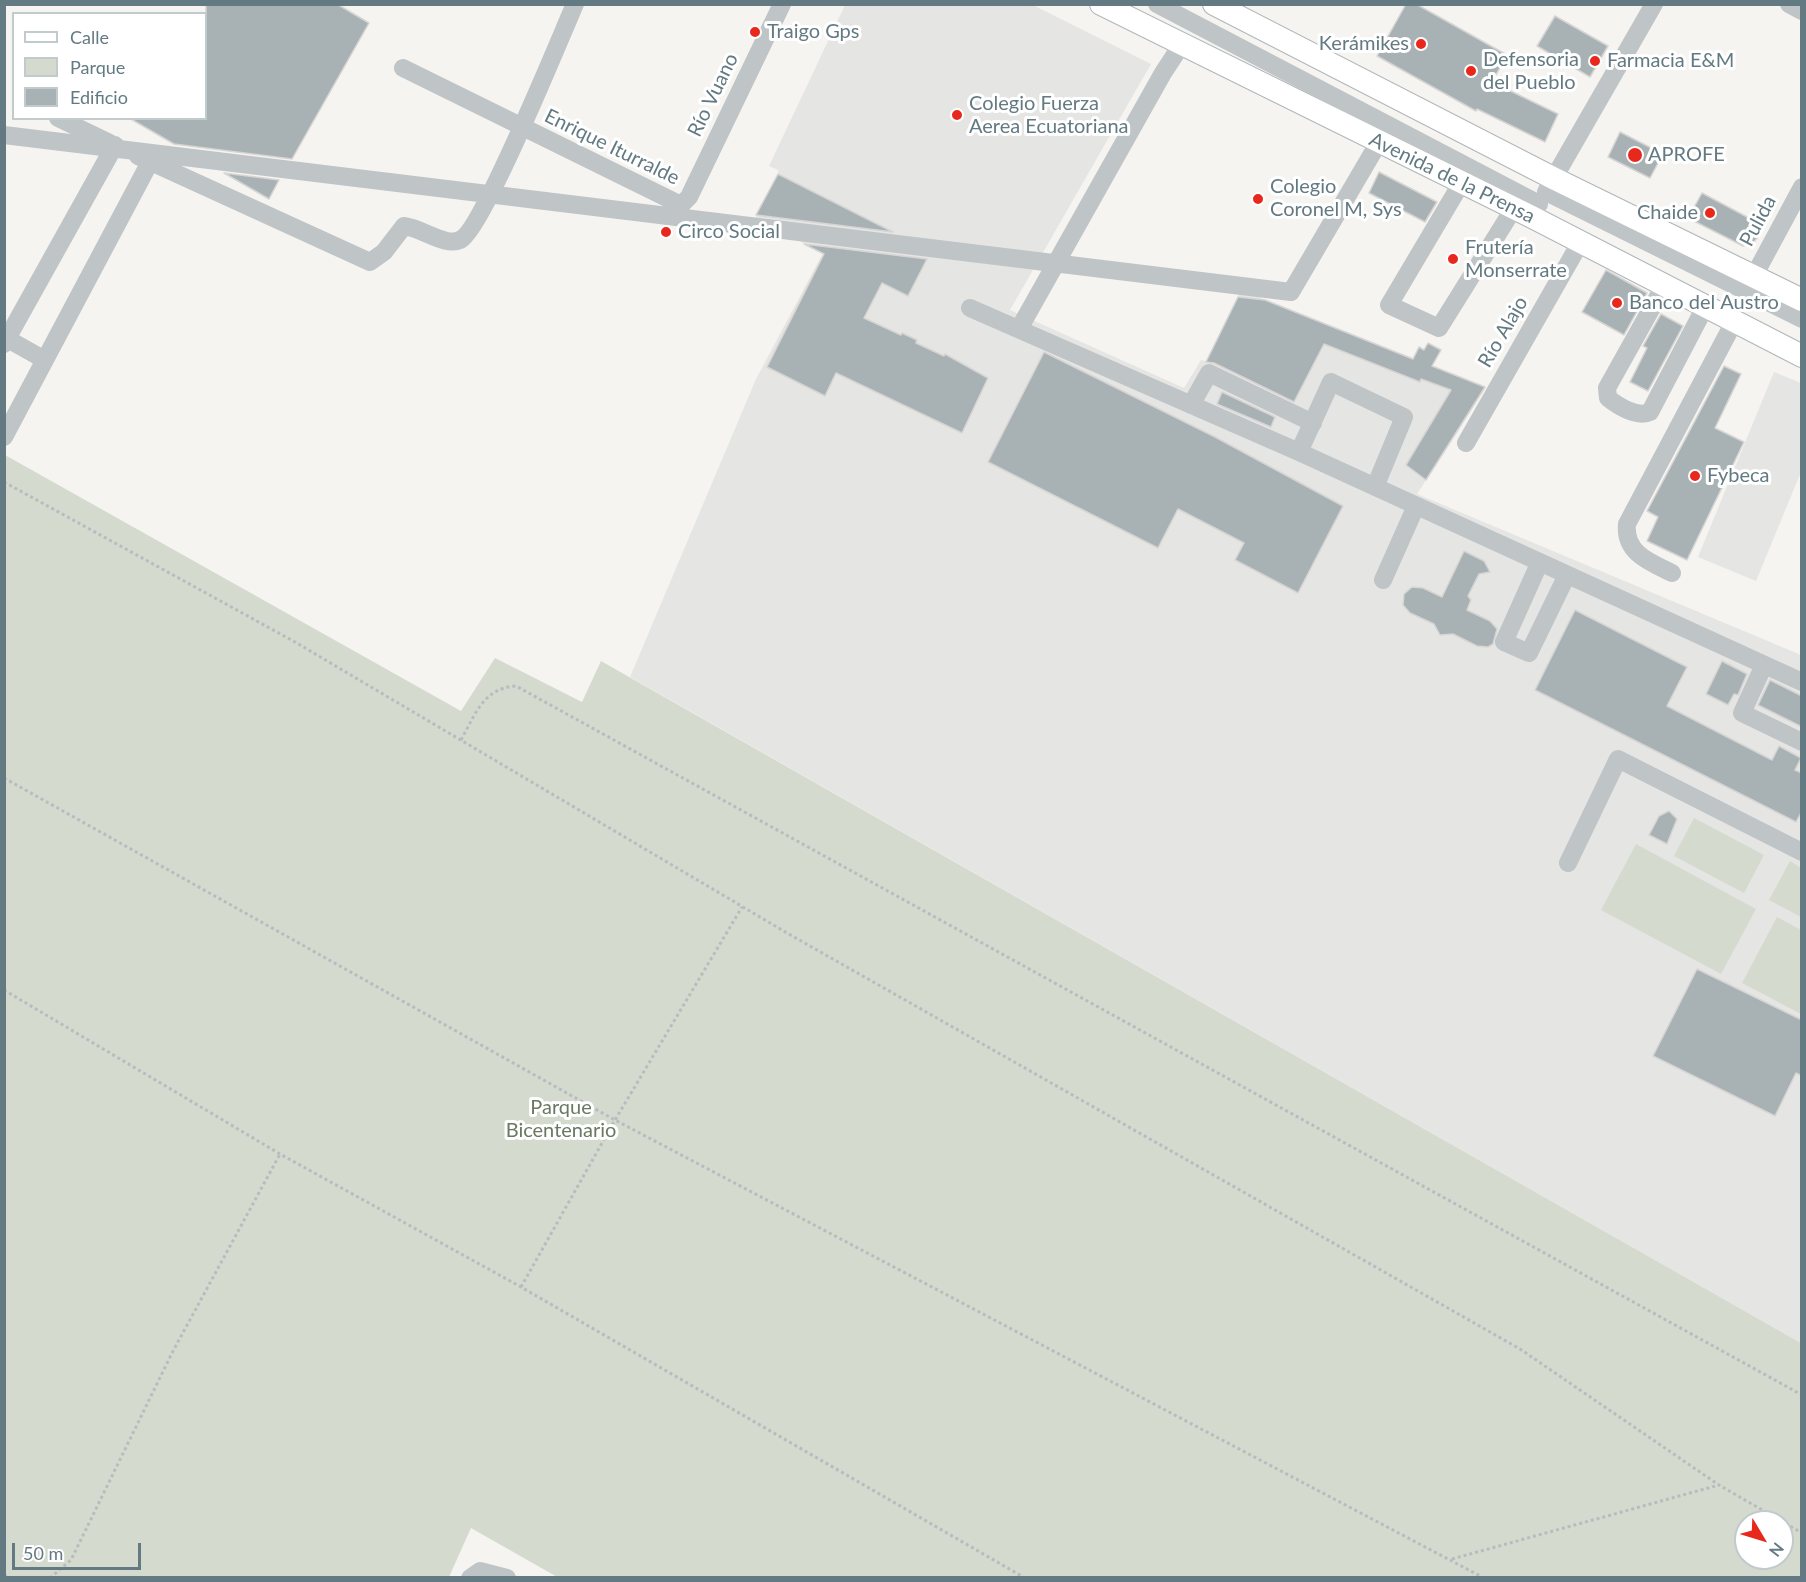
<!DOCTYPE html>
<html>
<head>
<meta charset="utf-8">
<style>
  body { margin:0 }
  #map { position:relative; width:1806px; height:1582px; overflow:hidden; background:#f5f4f0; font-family:Lato,sans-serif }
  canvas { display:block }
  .frame { position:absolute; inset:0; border:6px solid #637a82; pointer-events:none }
  .legend { position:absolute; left:12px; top:12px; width:195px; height:108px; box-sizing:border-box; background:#fff; border:2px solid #c1cacd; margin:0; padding:8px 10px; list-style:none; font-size:18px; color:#637a82 }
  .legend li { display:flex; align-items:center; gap:12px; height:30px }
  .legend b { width:30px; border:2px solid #c1cacd }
  .north { position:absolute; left:1734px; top:1510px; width:60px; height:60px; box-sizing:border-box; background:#fff; border:2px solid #c1cacd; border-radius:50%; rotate:128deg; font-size:16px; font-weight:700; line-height:24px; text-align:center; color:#637a82 }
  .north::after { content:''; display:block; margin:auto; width:21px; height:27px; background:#e8271d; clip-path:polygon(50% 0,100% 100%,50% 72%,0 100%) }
  .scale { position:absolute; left:12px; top:1543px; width:129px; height:27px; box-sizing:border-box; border:3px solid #637a82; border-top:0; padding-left:8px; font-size:18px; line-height:21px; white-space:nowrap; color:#637a82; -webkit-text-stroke:4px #fff; paint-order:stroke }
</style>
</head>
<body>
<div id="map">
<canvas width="1806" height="1582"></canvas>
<div class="frame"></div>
<ul class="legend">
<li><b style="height:8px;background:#fff"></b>Calle</li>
<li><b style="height:16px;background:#d5dacf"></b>Parque</li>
<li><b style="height:16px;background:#a8b2b5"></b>Edificio</li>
</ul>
<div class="north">N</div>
<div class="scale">50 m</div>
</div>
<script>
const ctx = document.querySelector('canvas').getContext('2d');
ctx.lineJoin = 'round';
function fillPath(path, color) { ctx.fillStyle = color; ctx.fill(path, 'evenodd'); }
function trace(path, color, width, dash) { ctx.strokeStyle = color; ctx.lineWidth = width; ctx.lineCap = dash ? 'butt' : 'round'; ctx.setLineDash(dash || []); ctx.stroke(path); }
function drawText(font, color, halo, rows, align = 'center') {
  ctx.font = font + ' Lato,sans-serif'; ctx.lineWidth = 6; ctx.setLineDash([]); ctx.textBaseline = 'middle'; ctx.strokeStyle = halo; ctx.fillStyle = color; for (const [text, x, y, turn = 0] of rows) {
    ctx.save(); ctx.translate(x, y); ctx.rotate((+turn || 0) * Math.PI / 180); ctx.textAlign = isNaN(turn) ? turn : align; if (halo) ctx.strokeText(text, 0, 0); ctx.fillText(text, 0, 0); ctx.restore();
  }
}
const built = new Path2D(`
  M845,5H1033L1151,64L1010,310L1184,388L1201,360L1206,361L1241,290L1486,387L1417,494L1801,655V1343L630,677L756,379L823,253L755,219L778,174V170L769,166Z
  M1774,372L1801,383V472L1756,581L1698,557Z`);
const green = new Path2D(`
  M5,455L461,711L495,658L582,702L601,661L1801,1343V1577L559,1578L471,1528L449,1577H5ZM1746,1522H1782V1558H1746Z
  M1694,818L1764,855L1744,893L1674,856Z
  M1636,844L1756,909L1721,974L1601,910Z
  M1790,861L1801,868V917L1769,900Z
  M1777,917L1801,930V1014L1742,983Z`);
const building = new Path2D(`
  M206,4H337L369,23L292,159L174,144L129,118H206Z
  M1406,4H1416L1507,55L1492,82L1558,114L1545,142L1477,109L1476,111L1377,56Z
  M1555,16L1608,46L1590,77L1537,46Z
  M1620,132L1663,154L1650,178L1608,157Z
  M1379,172L1437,202L1425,222L1369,193Z
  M224,173L279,180L269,199Z
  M778,174L893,232L756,215Z
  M1702,193L1764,226L1759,236L1752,244L1743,246L1688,218Z
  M804,244L927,259L908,296L882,283L864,318L901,335L902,333L917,340L916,343L944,356L945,354L988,378L962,433L836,373L825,396L767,367L824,254Z
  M1606,270L1647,293L1624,335L1582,312Z
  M1238,297L1265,300L1413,359L1419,347L1424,350L1428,343L1441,350L1432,366L1485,387L1426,480L1406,465L1451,390L1421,379L1420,382L1324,344L1294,402L1214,363L1206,362Z
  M1661,314L1683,326L1648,391L1630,382L1647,348L1643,346Z
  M1044,352L1215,437L1343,506L1298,593L1235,560L1244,543L1178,509L1158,548L988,462Z
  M1724,366L1741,374L1715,428L1744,442L1687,560L1647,541L1658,517L1647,511Z
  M1222,392L1275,417L1271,427L1217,404Z
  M1464,551L1484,561L1490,572L1479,574L1468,596L1471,600L1467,610L1490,621L1497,629L1493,644L1488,647L1477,646L1453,634L1440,635L1434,624L1410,613L1403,605L1404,594L1412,587L1423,588L1442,597Z
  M1575,610L1687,667L1667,706L1772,760L1779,746L1801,758L1795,770L1802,773V811L1796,822L1535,690Z
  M1722,661L1747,674L1738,695L1734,694L1728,705L1706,694Z
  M1770,680L1802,696V727L1758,705Z
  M1669,811L1677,819L1667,844L1649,835L1659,816Z
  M1697,969L1802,1020V1076L1796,1073L1775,1116L1653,1056Z`);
const path = new Path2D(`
  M4,482L295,642L787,933L1520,1349L1719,1485L1802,1533
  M461,740C475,715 483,688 516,686L1802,1395
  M4,778L615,1120L1484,1578
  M4,990L280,1154L521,1287L1025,1578
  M521,1287L615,1120L742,907
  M1452,1559L1719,1485
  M4,1575L11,1578
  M50,1578L71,1560L173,1351L280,1154`);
const minor = new Path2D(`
  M1157,4L1539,204
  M1789,4L1802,11
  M403,68L677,203H683L689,197L782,4
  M58,118L110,143
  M4,135L1291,292L1379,142
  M138,156L370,262L384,252L404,226C422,228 445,247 460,240C482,230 560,38 575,4
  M1462,182L1389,305L1439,328L1514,208
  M1547,190L1654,4
  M1546,192L1802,319
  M1754,276L1802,187
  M1664,286L1607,388L1608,398C1618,406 1637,418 1650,412L1705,307
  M970,308L1299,452L1802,682
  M1019,329L1163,73L1182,44
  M4,337L45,360
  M4,344L115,145
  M1191,405L1209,373L1313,423
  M4,437L150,162
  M1466,443L1580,243
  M1299,452L1331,382L1404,417L1375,487
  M1539,564L1504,642L1529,653L1567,575
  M1672,573C1650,562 1624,553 1627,524L1734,322
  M1383,580L1416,506
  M1764,665L1742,713L1802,742
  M1568,863L1618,759L1802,852
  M470,1578L480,1571L507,1578`);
const major = new Path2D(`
  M1101,4L1532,217L1802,356
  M1214,4L1553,178L1802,300`);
const markers = [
  [755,32,6,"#e8271d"],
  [1421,44,6,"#e8271d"],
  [1595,61,6,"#e8271d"],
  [1471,71,6,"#e8271d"],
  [957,115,6,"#e8271d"],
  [1635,155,8,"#e8271d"],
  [1258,199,6,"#e8271d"],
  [1710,213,6,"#e8271d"],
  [666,232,6,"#e8271d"],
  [1453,259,6,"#e8271d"],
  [1617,303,6,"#e8271d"],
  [1695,476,6,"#e8271d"]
];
const poiNames = [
  ["Traigo Gps",767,32],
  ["Kerámikes",1409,44,"right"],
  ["Defensoria",1483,60],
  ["del Pueblo",1483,83],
  ["Farmacia E&M",1607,61],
  ["Colegio Fuerza",969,104],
  ["Aerea Ecuatoriana",969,127],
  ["APROFE",1648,155],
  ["Colegio",1270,187],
  ["Coronel M, Sys",1270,210],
  ["Chaide",1698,213,"right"],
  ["Circo Social",678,232],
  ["Frutería",1465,248],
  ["Monserrate",1465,271],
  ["Banco del Austro",1629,303],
  ["Fybeca",1707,476]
];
const streetNames = [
  ["Río Vuano",713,95,-64],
  ["Enrique Iturralde",612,147,26],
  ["Avenida de la Prensa",1452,178,26],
  ["Pulida",1758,221,-62],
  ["Río Alajo",1503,332,-60]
];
const parkNames = [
  ["Parque",561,1108],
  ["Bicentenario",561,1131]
];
fillPath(built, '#e5e5e4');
fillPath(green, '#d5dacf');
fillPath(building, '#a8b2b5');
trace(building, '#d6d5d3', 1.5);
trace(major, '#b0b6b9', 24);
trace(path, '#b9bcbe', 3, [3, 3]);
trace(minor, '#bfc4c6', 18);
trace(major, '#fff', 22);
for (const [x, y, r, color] of markers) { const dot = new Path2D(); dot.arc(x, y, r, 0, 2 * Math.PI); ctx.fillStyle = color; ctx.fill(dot); trace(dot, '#fff', 2); }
drawText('20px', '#637a82', '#fff', poiNames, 'left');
drawText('20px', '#637a82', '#fff', streetNames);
drawText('20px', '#6b7962', '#fff', parkNames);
</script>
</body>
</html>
